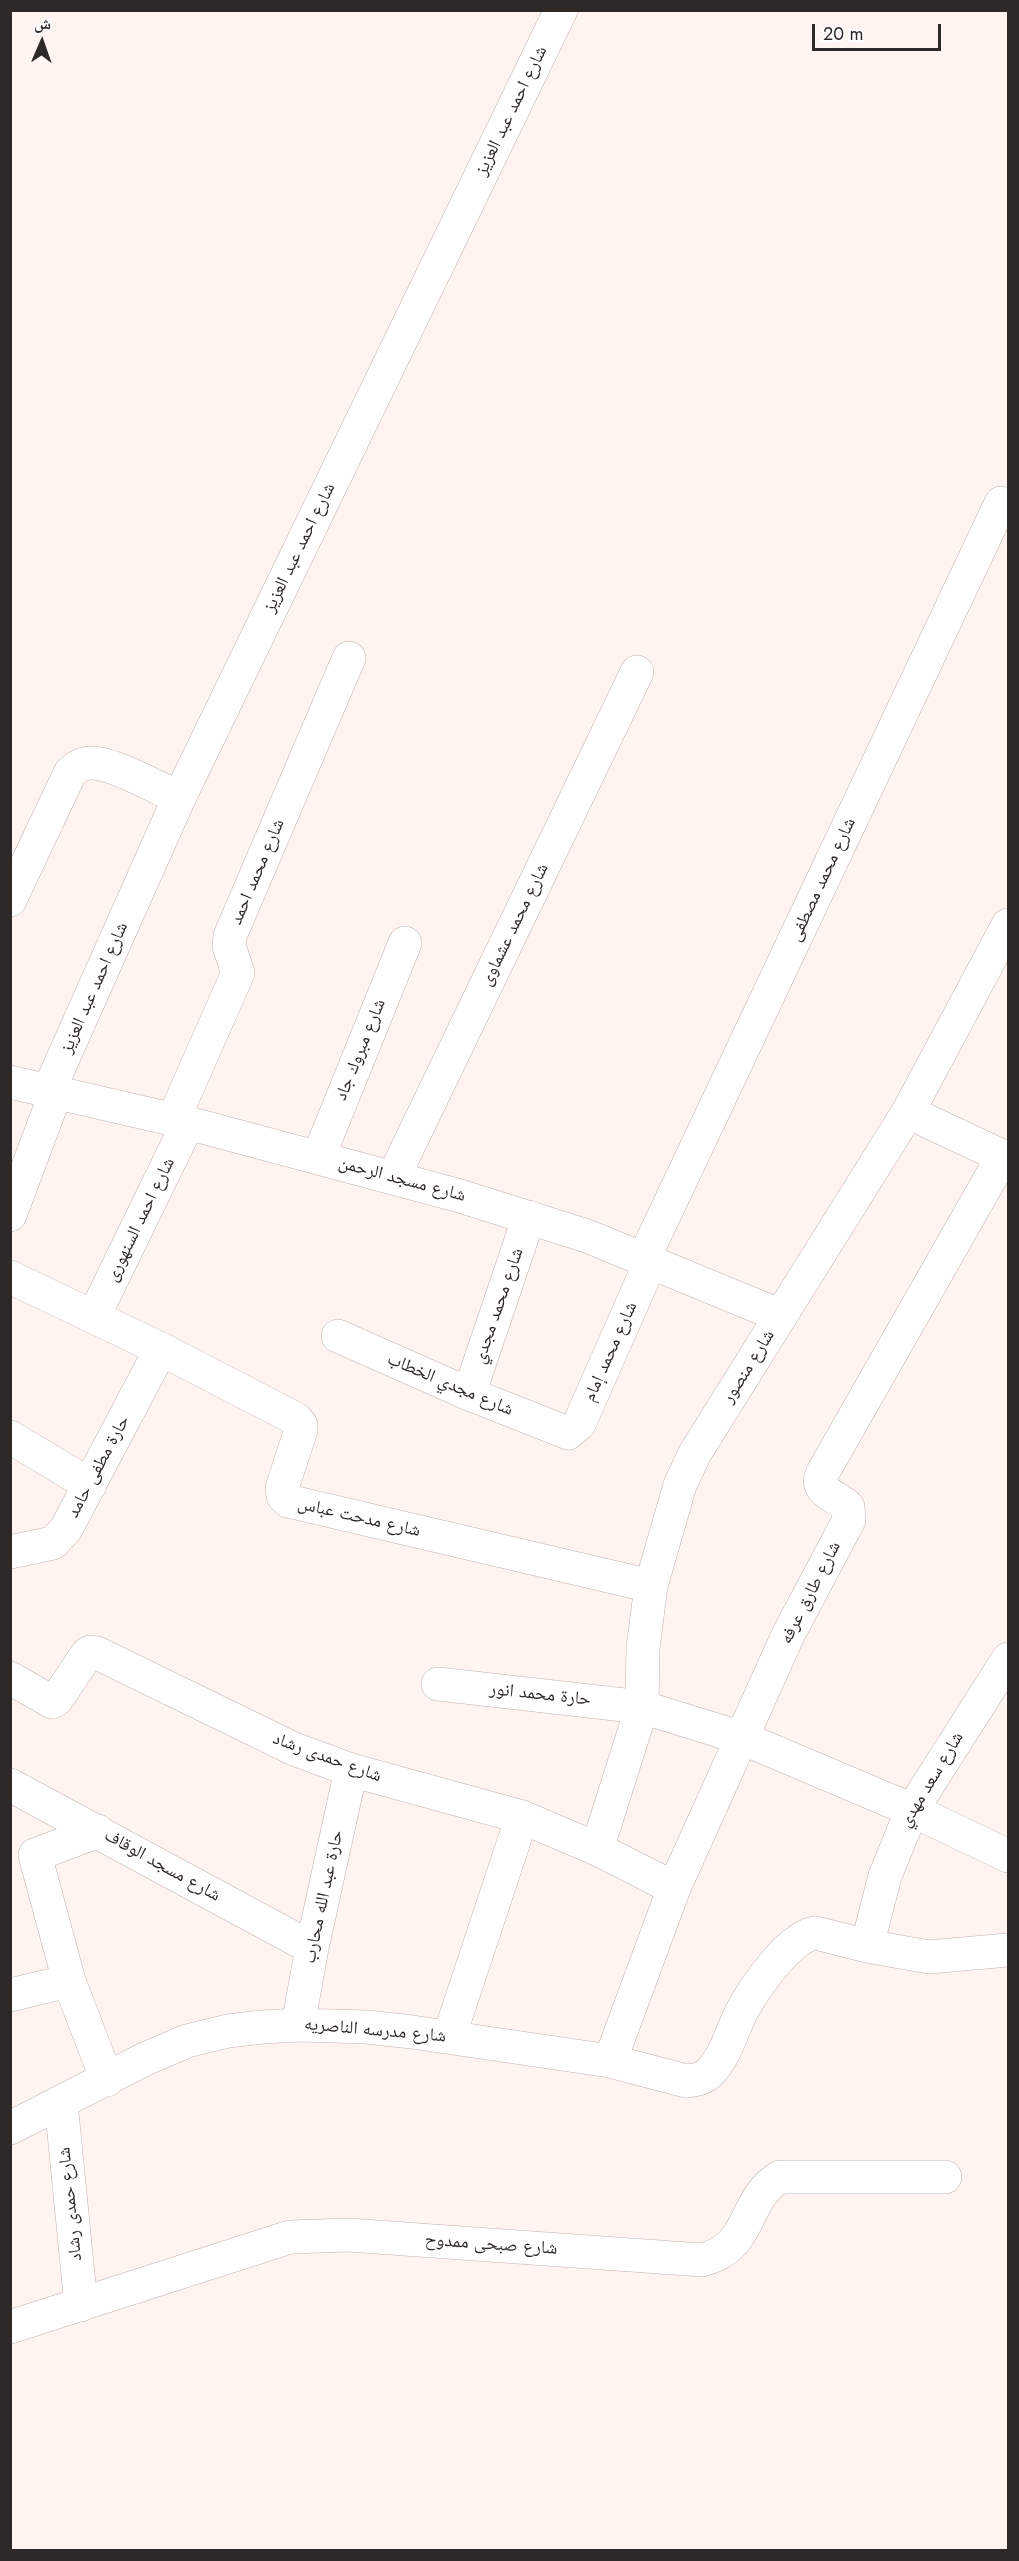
<!DOCTYPE html>
<html>
<head>
<meta charset="utf-8">
<style>
  body { margin:0 }
  #map { position:relative; width:1019px; height:2561px; overflow:hidden; background:#fff4f0; font-family:Jost,"Noto Naskh Arabic",sans-serif }
  canvas { display:block }
  .frame { position:absolute; inset:0; border:12px solid #2e2927; pointer-events:none }
  .north { position:absolute; left:12px; top:12px; width:60px; height:60px; -webkit-text-stroke:4px #fff; paint-order:stroke; rotate:2deg; font-size:16px; font-weight:700; line-height:24px; text-align:center; color:#2e2927 }
  .north::after { content:''; display:block; margin:auto; width:21px; height:27px; background:#2e2927; clip-path:polygon(50% 0,100% 100%,50% 72%,0 100%) }
  .scale { position:absolute; left:812px; top:24px; width:129px; height:27px; box-sizing:border-box; border:3px solid #2e2927; border-top:0; padding-left:8px; font-size:18px; line-height:21px; white-space:nowrap; color:#2e2927; -webkit-text-stroke:4px #fff; paint-order:stroke }
</style>
</head>
<body>
<div id="map">
<canvas width="1019" height="2561"></canvas>
<div class="frame"></div>
<div class="north">ش</div>
<div class="scale">20 m</div>
</div>
<script>
const ctx = document.querySelector('canvas').getContext('2d');
ctx.lineJoin = 'round';
function trace(path, color, width, dash) { ctx.strokeStyle = color; ctx.lineWidth = width; ctx.lineCap = dash ? 'butt' : 'round'; ctx.setLineDash(dash || []); ctx.stroke(path); }
function drawText(font, color, halo, rows, align = 'center') {
  ctx.font = font + ' Jost,"Noto Naskh Arabic",sans-serif'; ctx.lineWidth = 4.5; ctx.setLineDash([]); ctx.textBaseline = 'middle'; ctx.strokeStyle = halo; ctx.fillStyle = color; for (const [text, x, y, turn = 0] of rows) {
    ctx.save(); ctx.translate(x, y); ctx.rotate((+turn || 0) * Math.PI / 180); ctx.textAlign = isNaN(turn) ? turn : align; if (halo) ctx.strokeText(text, 0, 0); ctx.fillText(text, 0, 0); ctx.restore();
  }
}
const minor = new Path2D(`
  M10,900L70,773C76,767 82,763 91,763C112,762 158,788 179,798
  M10,1082L188,1123L460,1196L587,1236L781,1316
  M49,1090L179,798L561,10
  M908,1112L1008,1159
  M173,1120L238,973L229,946L230,936L349,658
  M318,1158L405,943
  M393,1178L637,672
  M10,1215L56,1092
  M644,1258L1001,503
  M10,1277L161,1349L296,1419L301,1425V1430L282,1488L283,1496L288,1501L651,1586
  M94,1316L188,1123
  M338,1336L469,1394L568,1433L579,1424L651,1261
  M469,1394L529,1217
  M10,1437L90,1485
  M10,1552L53,1543L66,1529L161,1349
  M10,1678L52,1702L57,1699L87,1654L90,1652L97,1653L294,1749L351,1770L522,1817L597,1849L674,1888
  M438,1684L642,1707L742,1738L912,1810L1008,1856
  M10,1785L312,1948
  M98,1831L35,1855L69,1981L107,2080
  M597,1849L642,1707L643,1648L651,1586L680,1485L695,1453L908,1112L1008,925
  M867,1946L885,1876L912,1810L1008,1659
  M10,1995L69,1981
  M298,2025L312,1948L351,1770
  M449,2037L522,1817
  M610,2061L674,1888L788,1635L849,1520L848,1507C838,1496 814,1493 822,1474L1003,1156
  M61,2103L81,2305
  M10,2128L145,2059L187,2041L228,2031L262,2027L298,2025L367,2027L412,2032L610,2061L686,2081C695,2080 704,2079 711,2071C727,2054 732,2029 743,2009C755,1987 791,1935 816,1933L867,1946L929,1957L1008,1950
  M10,2327L290,2237L348,2235L702,2260C754,2247 742,2199 780,2177H945`);
const streetNames = [
  ["شارع احمد عبد العزيز",512,111,-64],
  ["شارع احمد عبد العزيز",300,548,-64],
  ["شارع محمد احمد",258,872,-67],
  ["شارع محمد مصطفى",823,880,-65],
  ["شارع محمد عشماوى",515,925,-64],
  ["شارع احمد عبد العزيز",95,988,-66],
  ["شارع مبروك جاد",361,1050,-68],
  ["شارع مسجد الرحمن",402,1180,15],
  ["شارع احمد السنهورى",141,1220,-64],
  ["شارع محمد مجدي",499,1306,-71],
  ["شارع محمد إمام",611,1352,-66],
  ["شارع منصور",749,1367,-58],
  ["شارع مجدي الخطاب",450,1385,23],
  ["حارة مطفى حامد",99,1467,-62],
  ["شارع مدحت عباس",359,1518,13],
  ["شارع طارق عرفه",811,1593,-63],
  ["حارة محمد انور",540,1695,6],
  ["شارع حمدى رشاد",327,1758,20],
  ["شارع سعد مهدي",932,1780,-59],
  ["شارع مسجد الوقاف",162,1866,29],
  ["حارة عبد الله محارب",324,1897,-78],
  ["شارع مدرسه الناصريه",375,2031,5],
  ["شارع حمدى رشاد",71,2204,-96],
  ["شارع صبحى ممدوح",491,2245,4]
];
trace(minor, '#bfb2ae', 34);
trace(minor, '#fff', 33);
drawText('18px', '#2e2927', '#fff', streetNames);
</script>
</body>
</html>
